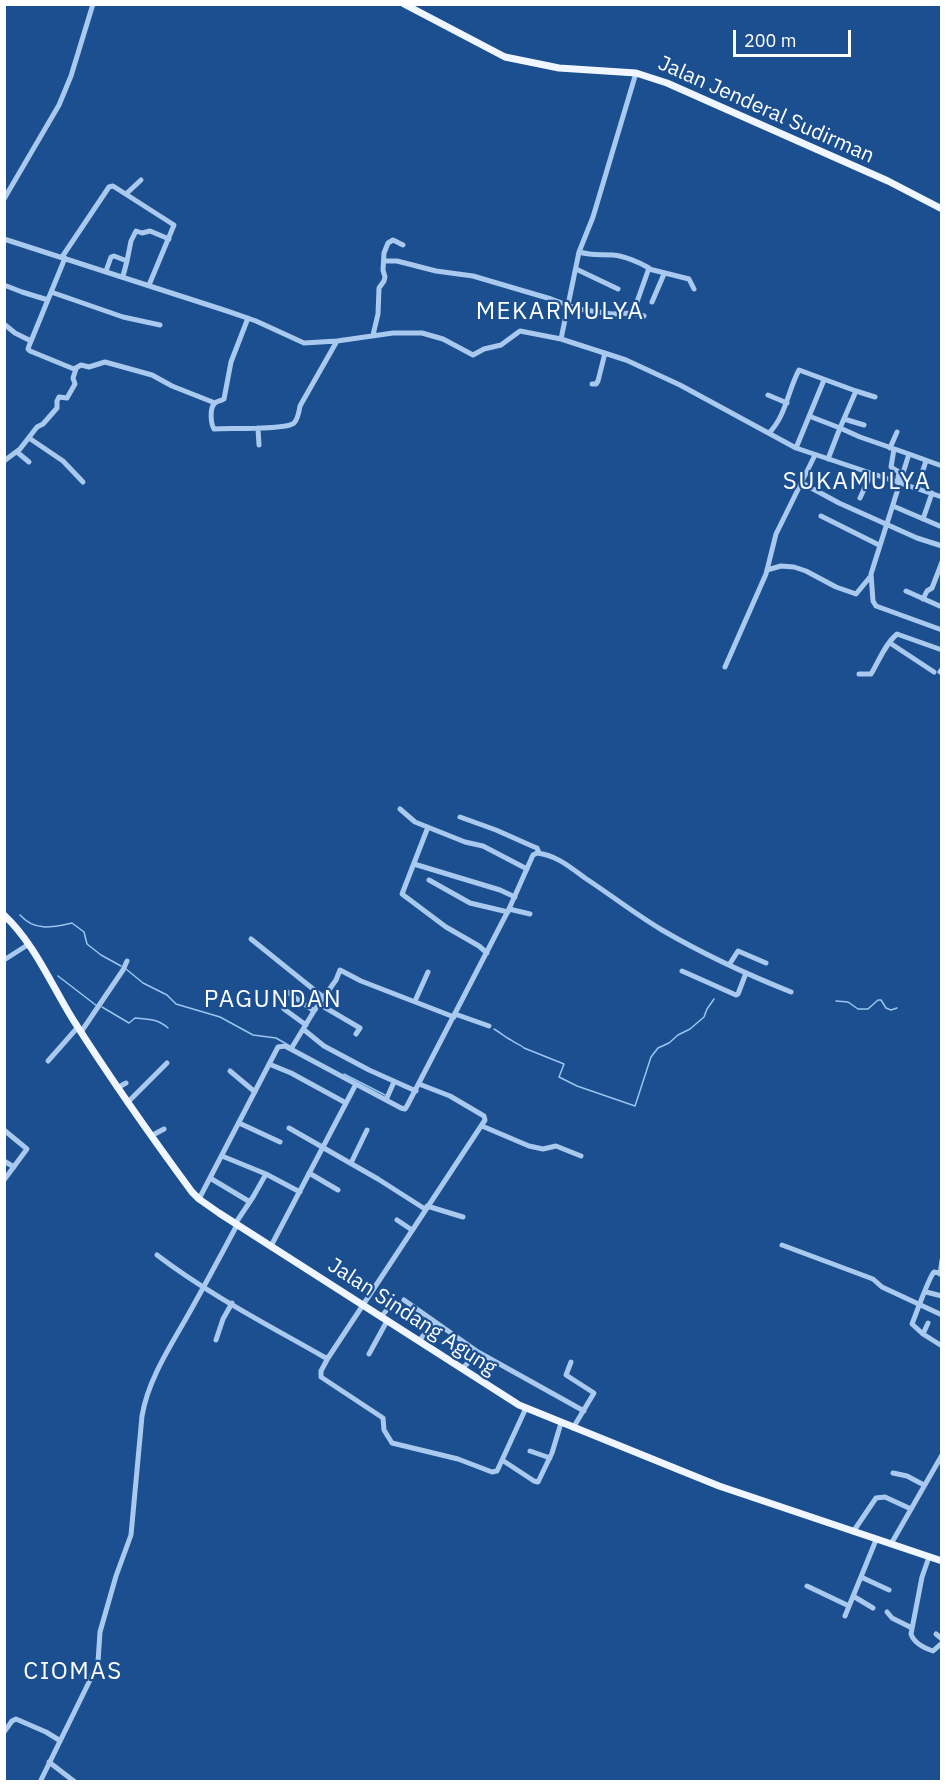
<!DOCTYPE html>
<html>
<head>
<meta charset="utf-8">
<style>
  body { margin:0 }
  #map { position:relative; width:946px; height:1786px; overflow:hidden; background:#1b4f8f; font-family:"IBM Plex Sans",sans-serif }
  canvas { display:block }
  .frame { position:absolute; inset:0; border:6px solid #fff; pointer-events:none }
  .scale { position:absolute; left:733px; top:30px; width:118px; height:27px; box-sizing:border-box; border:3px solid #fff; border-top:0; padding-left:8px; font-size:18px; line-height:21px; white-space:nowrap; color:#fff; -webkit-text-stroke:4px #1b4f8f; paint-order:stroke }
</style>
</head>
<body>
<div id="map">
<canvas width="946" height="1786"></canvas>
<div class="frame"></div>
<div class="scale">200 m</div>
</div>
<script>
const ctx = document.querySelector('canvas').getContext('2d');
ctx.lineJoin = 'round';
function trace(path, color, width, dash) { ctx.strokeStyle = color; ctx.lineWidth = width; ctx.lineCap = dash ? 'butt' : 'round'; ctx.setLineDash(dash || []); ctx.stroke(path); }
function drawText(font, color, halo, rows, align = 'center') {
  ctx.font = font + ' "IBM Plex Sans",sans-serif'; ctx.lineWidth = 4.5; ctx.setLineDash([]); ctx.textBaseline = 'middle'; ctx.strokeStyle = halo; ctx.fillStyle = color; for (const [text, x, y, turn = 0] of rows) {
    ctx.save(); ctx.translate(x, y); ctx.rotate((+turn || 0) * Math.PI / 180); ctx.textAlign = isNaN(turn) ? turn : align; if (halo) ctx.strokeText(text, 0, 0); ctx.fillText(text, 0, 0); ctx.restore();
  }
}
const stream = new Path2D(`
  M20,915C35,932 53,927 72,923L84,932L87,944L101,955L121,966
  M126,969L143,983L167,995L176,1004L220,1017L253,1035L276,1038L290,1046
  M58,976L97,1006
  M836,1001L848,1002L858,1009H868L878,1000H881L886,1008L891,1010L897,1008
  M102,1007L129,1023L135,1018C148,1019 158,1019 168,1028
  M494,1029C501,1033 505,1037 511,1040C516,1044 520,1044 524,1048L564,1064L559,1077L577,1086L635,1106L651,1057L658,1048L669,1043L678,1035L690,1029L704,1017L707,1009L714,999
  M344,1074L385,1095`);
const minor = new Path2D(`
  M126,194L141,180
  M4,199L59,105L71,76L93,4
  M4,239L227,311L256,321L304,343L337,341L393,333H422L443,339L473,355L484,349L501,345L520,331L561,339L626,360L680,385L796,448L942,497
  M62,257L109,187L113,186L174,225L149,285
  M65,258L29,346L28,349L30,351L74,369L81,365L89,367L105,362L152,375L172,386L215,403
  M127,261L131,241L136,231L142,233L150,231L169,239
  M385,261H397L436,271L473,276L551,299L578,309L612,314L633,313L649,268C639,262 624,256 613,255C600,254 593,256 579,252
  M576,269L618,289
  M649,269L689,279L694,289
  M106,271L111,257L114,256L127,261L123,276
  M4,285L22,292L48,300
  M51,292L123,317L160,325
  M652,302L664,274
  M633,313L644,316
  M248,318L231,362L224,399C221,401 217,401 215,403C209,408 211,424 214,429C227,428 287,430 294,423C298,419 299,412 300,406L337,341
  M4,324L15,333L31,341
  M373,335L378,314L379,288L384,281L385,277L383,270L384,253L388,243L393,240L403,245
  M561,339L579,252L593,217L636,73
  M592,384H596L598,381L605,353
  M856,391L875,397
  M768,395L787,403
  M844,419L864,425
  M258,428L259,445
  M769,433C786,416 788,390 799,370L856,391L840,428L809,416
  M29,438L63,461L83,482
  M796,448L824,380
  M890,448L897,432
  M894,449L891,467L899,472L898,478L901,481
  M17,452L29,462
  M828,459L840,428L860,437L909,454
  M4,461L20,449L37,427L43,424L57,408V401L59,397L67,398L75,384L73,378L76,369
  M942,466L909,454L871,574L873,601L876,606L942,630
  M802,483L839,503L917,538L942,546
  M917,488L926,461
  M860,498L871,474
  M893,506L942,527
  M821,516L879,545
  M923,519L932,493
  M767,570L781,566L794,567L806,571L836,587L856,594L870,577
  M906,591L942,607
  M923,599L927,591L932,588L942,562
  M890,643L934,672
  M725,667L766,574L776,534L815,455
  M940,672L942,669
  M859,674H871C879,661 885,644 897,634L942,650
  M400,809L415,822L465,842L483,846L527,869
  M460,817L496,830L532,846L537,848L539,853
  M428,827L402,894L446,927L479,946L487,953
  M414,864L500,890L515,897
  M429,880L470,903L508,912
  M509,909L530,914
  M251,939L323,997
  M4,960L29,944
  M729,965L738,951L766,963
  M682,971L736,995L738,994L746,973
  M286,991L314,1011
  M415,1001L428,972
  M319,1004L360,1028L356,1034
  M284,1009L306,1025
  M455,1014L489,1026
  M303,1029L324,1046L369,1070L416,1091
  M81,1032L123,970L127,961
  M291,1049L314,1011L336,980L340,970L361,981L454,1017
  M48,1061L78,1027
  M269,1064L291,1073L346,1103
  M230,1071L255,1092
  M117,1088L126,1083
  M386,1100L394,1082
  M127,1103L167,1063
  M239,1123L280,1142
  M482,1126L529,1146L543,1149L556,1146L581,1156
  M289,1128L378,1179L425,1209
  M4,1130L27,1149L4,1180
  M151,1136L164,1129
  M222,1156L266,1174
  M4,1161L14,1167
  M351,1163L367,1130
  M309,1173L338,1190
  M210,1178L250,1202
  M199,1199L278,1047L285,1046L356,1084
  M427,1206L463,1217
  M397,1220L412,1230
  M235,1224L253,1197L266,1174L300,1192
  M782,1245L873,1279L882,1287L942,1315
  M271,1246L356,1084L401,1108L405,1109L407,1106L509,909L533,855L537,853C556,855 570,867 585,878C611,895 635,914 662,930C703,954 746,974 791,992
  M157,1255C208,1294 268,1325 324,1357L328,1358L485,1120L484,1116L450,1096L419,1084
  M939,1273L934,1272C929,1277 916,1314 912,1324L923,1334L942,1346
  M940,1274L942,1260
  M926,1292L942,1296
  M404,1300L478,1352
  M381,1317L394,1301
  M923,1334L928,1323
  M216,1340L223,1319L232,1303
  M419,1341L434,1322
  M369,1354L387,1321
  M328,1358L321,1371V1377L383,1418L384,1430L392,1443L458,1459L492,1472L497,1471L526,1408
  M571,1362L566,1375L594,1393L573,1428
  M462,1369L478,1352L584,1411
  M530,1451L550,1458
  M502,1460L534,1481L538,1482L552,1453L561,1423
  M893,1473L907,1476L924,1485
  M853,1532L876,1498L885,1497L911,1509
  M891,1544L942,1455
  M929,1557L922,1577L911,1634C914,1643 924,1648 933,1651L942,1643
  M861,1577L889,1590
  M807,1586L849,1606
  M853,1596L873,1608
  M887,1612L892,1618L912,1628
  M845,1616L876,1540
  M936,1634L942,1639
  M4,1732L12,1721L16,1719L46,1732L59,1740
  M49,1762L75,1782
  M40,1782L92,1676L98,1662L100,1632L116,1576L131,1535L142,1416C148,1380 170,1347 188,1315C205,1285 221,1255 237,1225`);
const major = new Path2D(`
  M404,4L505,57L559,68L636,73L667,83L888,181L942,209
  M4,915C34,943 51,984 72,1018C110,1078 150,1135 192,1192L199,1199L219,1213L519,1405L719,1486L942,1561`);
const streetNames = [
  ["Jalan Jenderal Sudirman",766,110,24],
  ["Jalan Sindang Agung",412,1317,33]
];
const quarterNames = [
  ["MEKARMULYA",560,312],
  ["SUKAMULYA",857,482],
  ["PAGUNDAN",273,1000],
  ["CIOMAS",73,1672]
];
trace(stream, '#9cc4f0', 1.5);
trace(minor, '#a9c9ee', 5);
trace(major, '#f0f6ff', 7);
drawText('21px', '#fff', '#1b4f8f', streetNames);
ctx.letterSpacing = '1.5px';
drawText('24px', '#fff', '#1b4f8f', quarterNames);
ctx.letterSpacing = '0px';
</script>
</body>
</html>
